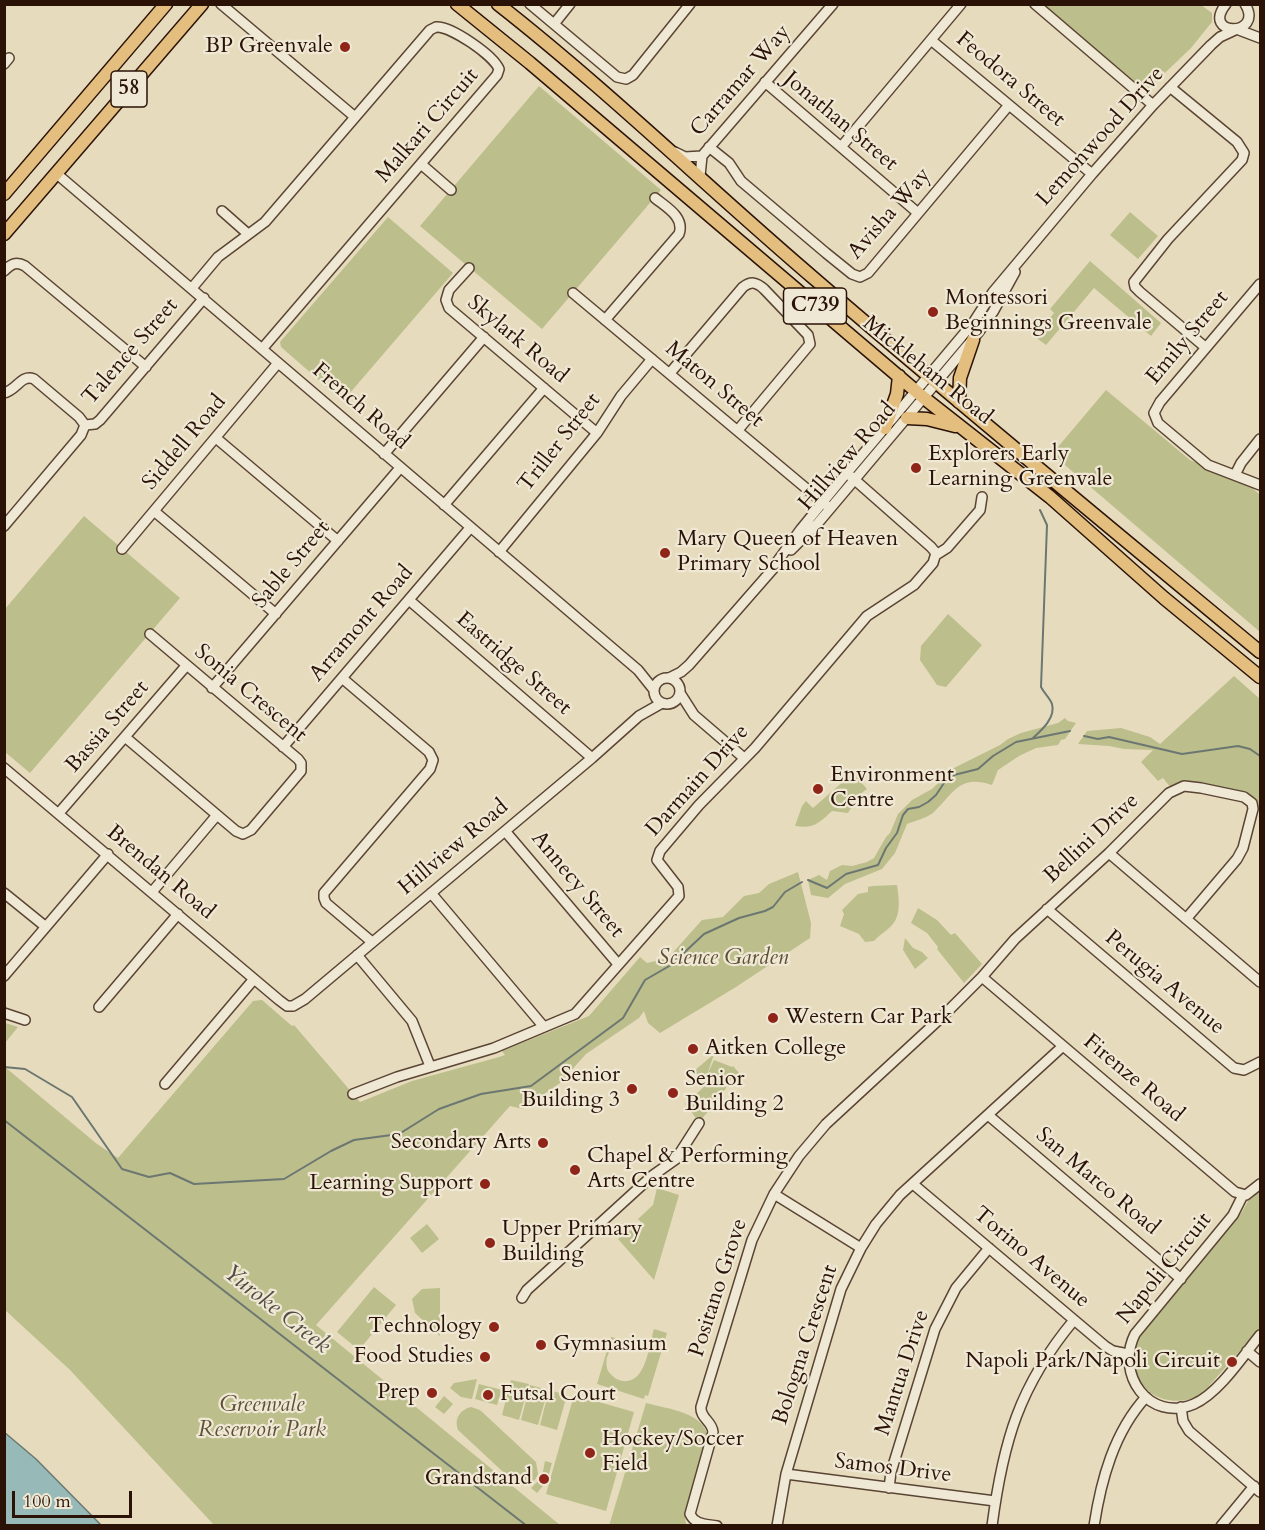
<!DOCTYPE html>
<html>
<head>
<meta charset="utf-8">
<style>
  body { margin:0 }
  #map { position:relative; width:1265px; height:1530px; overflow:hidden; background:#e6dcbd; font-family:Cardo,serif }
  canvas { display:block }
  .frame { position:absolute; inset:0; border:6px solid #2b1207; pointer-events:none }
  .scale { position:absolute; left:12px; top:1491px; width:120px; height:27px; box-sizing:border-box; border:3px solid #2b1207; border-top:0; padding-left:8px; font-size:18px; line-height:21px; white-space:nowrap; color:#2b1207; -webkit-text-stroke:4px #efe8d4; paint-order:stroke }
</style>
</head>
<body>
<div id="map">
<canvas width="1265" height="1530"></canvas>
<div class="frame"></div>
<div class="scale">100 m</div>
</div>
<script>
const ctx = document.querySelector('canvas').getContext('2d');
ctx.lineJoin = 'round';
function fillPath(path, color) { ctx.fillStyle = color; ctx.fill(path, 'evenodd'); }
function trace(path, color, width, dash) { ctx.strokeStyle = color; ctx.lineWidth = width; ctx.lineCap = dash ? 'butt' : 'round'; ctx.setLineDash(dash || []); ctx.stroke(path); }
function drawText(font, color, halo, rows, align = 'center') {
  ctx.font = font + ' Cardo,serif'; ctx.lineWidth = 4.5; ctx.setLineDash([]); ctx.textBaseline = 'middle'; ctx.strokeStyle = halo; ctx.fillStyle = color; for (const [text, x, y, turn = 0] of rows) {
    ctx.save(); ctx.translate(x, y); ctx.rotate((+turn || 0) * Math.PI / 180); ctx.textAlign = isNaN(turn) ? turn : align; if (halo) ctx.strokeText(text, 0, 0); ctx.fillText(text, 0, 0); ctx.restore();
  }
}
const green = new Path2D(`
  M1042,5H1201L1212,13V22L1191,48L1146,91Z
  M539,86L661,190L542,329L420,226Z
  M1130,212L1158,236L1138,259L1110,235Z
  M388,217L453,273L343,401L281,347L280,342Z
  M1090,261L1161,323L1151,336L1094,288L1046,345L1034,336L1054,313L1050,309Z
  M1106,390L1190,460L1248,484L1260,495V632L1052,454Z
  M84,516L180,598L30,773L5,752V609Z
  M948,614L982,645L946,687L937,685L920,660L921,646Z
  M1234,676L1260,699V810L1258,809L1256,798L1193,782L1171,788L1163,778L1158,781L1141,762L1153,750L1124,749L1109,746L1078,744L1087,731L1121,728L1150,737L1160,744Z
  M1065,718L1068,721L1076,723L1065,739L1061,740L1058,745L1036,748L1019,756L998,770L992,785C959,774 954,793 933,813C926,818 915,821 907,824L895,853L882,869L845,884L828,898L811,895L808,880L819,875L827,880L830,871L842,865L852,866L867,862L874,858L886,837L890,833L898,814L912,800L932,789L954,768L1000,745L1008,739L1021,733L1058,723Z
  M853,773L867,789L859,795L848,813L832,811C819,823 814,829 795,826L802,806L806,801L813,808Z
  M798,872L811,923L810,938L736,987L660,1033L648,1023L644,1011L639,1018L586,1054L560,1083L523,1109L510,1106L316,1325L560,1525H214L70,1370L5,1310V1067L97,1144L118,1158L253,1001L262,1000L292,1026L294,1025L360,1102L412,1081L499,1057L505,1055L502,1051L589,1016L640,957L647,963L668,958L702,920L723,917L744,896L759,893L769,884Z
  M897,885C899,899 902,918 889,928C884,933 879,935 874,941L865,942L859,934L840,926L844,914L842,910L858,894L868,892V887L872,886Z
  M918,908L937,920L951,935L955,933L982,964L964,983L937,949L938,947L927,933L911,923Z
  M905,938L913,948L922,952L928,958L915,969L903,950Z
  M5,1023L18,1027L5,1043L4,1023Z
  M714,1054L707,1075L714,1060L732,1067L733,1066L741,1075L727,1081L726,1088L718,1100L699,1122L685,1104L706,1085L694,1071Z
  M657,1188L679,1195L654,1280L618,1239L642,1223L638,1219L653,1205Z
  M1260,1191V1328L1201,1395C1155,1417 1113,1372 1144,1329L1242,1212L1248,1201Z
  M427,1224L439,1239L422,1253L410,1238Z
  M374,1287L396,1305L359,1350L337,1332Z
  M440,1288V1336L415,1313L412,1299L422,1289Z
  M654,1329L667,1333L648,1396L645,1395L644,1399L597,1384L611,1337L623,1340C611,1347 603,1356 608,1371C612,1376 616,1380 623,1381C646,1384 649,1345 654,1329Z
  M477,1379L472,1399L461,1397L450,1388L454,1383Z
  M511,1380L529,1384L519,1420L502,1415Z
  M479,1384L502,1390L497,1405L475,1399Z
  M530,1385L548,1390L538,1425L521,1420Z
  M549,1390L567,1395L557,1430L540,1425Z
  M574,1395L634,1412L606,1511L546,1494Z
  M444,1396L453,1404L444,1414L435,1407Z
  M646,1403C667,1409 707,1412 708,1440L685,1516L686,1525L609,1526Z
  M471,1407L480,1410L536,1462L538,1474C534,1484 526,1489 516,1484L458,1430C454,1418 460,1410 471,1407Z
  M545,1461L552,1463L547,1481L537,1493L531,1488L542,1477Z`);
const water = new Path2D(`
  M4,1432L36,1459L101,1525H5Z`);
const stream = new Path2D(`
  M1084,736L1098,739L1109,737L1182,754L1238,746L1250,749L1260,756
  M1033,738C1042,730 1056,717 1052,704C1050,698 1044,693 1041,687L1047,525L1040,510
  M808,880L827,888L846,874L878,865L886,848L897,833L903,815L908,809L919,807L928,802L936,795L946,780L954,775L978,769L993,756L1016,742L1070,731
  M4,1067L25,1069L72,1097L122,1169L149,1177L170,1173L194,1184L284,1179L331,1151L354,1140L399,1134L439,1109L481,1094L531,1086L623,1018L645,980L671,965L704,934L739,918L765,911L773,907L785,892L802,882
  M4,1120L527,1526`);
const minor = new Path2D(`
  M221,4L355,117
  M530,4L617,77L626,79L633,75L690,4
  M1035,4L1153,105
  M1226,4C1200,37 1265,37 1245,4
  M554,24L570,4
  M1239,30L1260,38
  M931,40L1092,174
  M4,64L9,58
  M765,82L918,213
  M1170,87L1237,142L1244,153L1242,160L1168,239L1134,282L1135,287L1140,292L1205,347
  M709,147L729,163L741,181L826,253L852,274L860,277L868,273L1009,105
  M841,147L961,4
  M675,152L685,157L702,156
  M421,164L451,190
  M57,174L638,670L654,690
  M700,176L702,156L833,4
  M222,211L248,234
  M469,268L449,290L446,300L449,308L597,433
  M4,271C11,264 16,261 25,266L146,367
  M1260,284L1160,402L1154,413L1158,423L1208,465L1260,485
  M192,288L218,257L265,222L430,30L436,27C451,26 493,55 499,69L497,75L262,349
  M573,293L826,505
  M605,320L679,234C685,217 666,207 655,198
  M670,373L743,287C751,281 756,282 764,289L808,335L810,344L738,430
  M4,393C17,390 21,374 34,379L79,417L85,425
  M85,425L95,424L100,420L204,298
  M216,438L338,541
  M384,454L484,337
  M1235,475L1241,463L1260,439
  M444,505L544,388
  M154,511L276,614
  M4,526L81,435L85,425
  M122,549L278,363
  M791,550L818,523L978,333L993,312L1015,272
  M499,552L597,433L621,396L652,359
  M936,555L947,548L980,510L982,497
  M774,566L801,529L841,480L973,323L993,292L1092,174L1153,105L1211,45L1220,37L1235,30
  M409,600L592,758
  M654 691a13 13 0 1 1 26 0a13 13 0 1 1-26 0Z
  M342,678L429,752L433,760L430,769L324,893V898L326,903L372,942
  M669,678L681,672L689,665L779,562
  M212,688L400,468
  M680,693L694,715L744,758
  M125,737L236,831L243,834L251,830L301,771V763L298,759L150,634
  M283,747L470,528
  M4,768L279,1000L287,1006H293L305,999L592,758L639,716L662,703
  M59,813L186,666
  M505,831L618,964
  M1109,853L1260,982
  M152,892L217,815
  M4,893L46,927
  M431,893L544,1027
  M1047,909L1234,1068L1244,1070L1260,1062
  M357,955L412,1021L430,1066
  M4,976L108,854
  M982,977L1235,1192L1246,1195L1260,1184
  M99,1007L178,914
  M4,1013L25,1020
  M165,1084L254,979
  M353,1094L397,1077L494,1048L575,1014L679,896L678,887L657,860L660,851L699,805L755,748L867,616L914,585L933,563L936,553L931,547L847,473
  M988,1115L1181,1279
  M913,1184L1105,1346L1113,1351L1128,1354
  M774,1194L861,1248
  M1243,1195L1233,1215L1135,1334C1115,1374 1149,1423 1194,1404C1219,1393 1243,1356 1260,1335
  M522,1298L527,1290L652,1176L676,1159L699,1123
  M1247,1351L1260,1362
  M1181,1407L1183,1421L1189,1431L1260,1492
  M786,1474L995,1501
  M889,1488L891,1472L935,1329L956,1288L989,1248
  M717,1526C706,1524 695,1525 690,1514L713,1432C712,1421 700,1418 701,1407L752,1240L774,1194L799,1156L826,1124L944,1015L982,977L1015,939L1109,853L1169,793L1184,786L1201,788L1244,797L1252,803L1253,809L1243,848L1237,859L1186,919
  M777,1526L786,1474L841,1289L861,1248L876,1224L900,1195L1063,1046
  M992,1526C1003,1442 1019,1386 1074,1320
  M1094,1526C1101,1480 1114,1432 1146,1397
  M1221,1526L1254,1486`);
const major = new Path2D(`
  M457,4L530,63L924,398L1050,497L1164,598L1260,677
  M498,4C609,91 710,190 817,281C963,407 1112,529 1260,652
  M4,194L166,4
  M4,234L202,4
  M959,402L960,378L973,340
  M907,418L927,419L955,426
  M885,428L897,394L899,376`);
const markers = [
  [345,47,6,"#8f2418"],
  [933,312,6,"#8f2418"],
  [916,468,6,"#8f2418"],
  [665,553,6,"#8f2418"],
  [818,789,6,"#8f2418"],
  [773,1018,6,"#8f2418"],
  [693,1049,6,"#8f2418"],
  [632,1089,6,"#8f2418"],
  [673,1093,6,"#8f2418"],
  [543,1143,6,"#8f2418"],
  [575,1170,6,"#8f2418"],
  [485,1184,6,"#8f2418"],
  [490,1243,6,"#8f2418"],
  [494,1327,6,"#8f2418"],
  [541,1345,6,"#8f2418"],
  [485,1357,6,"#8f2418"],
  [1232,1362,6,"#8f2418"],
  [432,1393,6,"#8f2418"],
  [488,1395,6,"#8f2418"],
  [590,1453,6,"#8f2418"],
  [544,1479,6,"#8f2418"]
];
const shields = [
  [129,89,36],
  [815,306,63]
];
const shieldNames = [
  ["58",129,89],
  ["C739",815,306]
];
const poiNames = [
  ["BP Greenvale",333,47,"right"],
  ["Montessori",945,299],
  ["Beginnings Greenvale",945,324],
  ["Explorers Early",928,455],
  ["Learning Greenvale",928,480],
  ["Mary Queen of Heaven",677,540],
  ["Primary School",677,565],
  ["Environment",830,776],
  ["Centre",830,801],
  ["Western Car Park",785,1018],
  ["Aitken College",705,1049],
  ["Senior",620,1076,"right"],
  ["Building 3",620,1101,"right"],
  ["Senior",685,1080],
  ["Building 2",685,1105],
  ["Secondary Arts",531,1143,"right"],
  ["Chapel & Performing",587,1157],
  ["Arts Centre",587,1182],
  ["Learning Support",473,1184,"right"],
  ["Upper Primary",502,1230],
  ["Building",502,1255],
  ["Technology",482,1327,"right"],
  ["Gymnasium",553,1345],
  ["Food Studies",473,1357,"right"],
  ["Napoli Park/Napoli Circuit",1220,1362,"right"],
  ["Prep",420,1393,"right"],
  ["Futsal Court",500,1395],
  ["Hockey/Soccer",602,1440],
  ["Field",602,1465],
  ["Grandstand",532,1479,"right"]
];
const streetNames = [
  ["Feodora Street",1010,80,40],
  ["Carramar Way",741,81,-49],
  ["Jonathan Street",840,122,40],
  ["Malkari Circuit",428,126,-49],
  ["Lemonwood Drive",1101,137,-48],
  ["Avisha Way",890,214,-49],
  ["Emily Street",1188,338,-50],
  ["Skylark Road",517,340,40],
  ["Talence Street",131,352,-49],
  ["Mickleham Road",927,371,39],
  ["Maton Street",714,385,40],
  ["French Road",360,407,41],
  ["Siddell Road",185,443,-50],
  ["Triller Street",560,443,-52],
  ["Hillview Road",848,457,-49],
  ["Sable Street",292,565,-50],
  ["Arramont Road",362,624,-49],
  ["Eastridge Street",513,664,41],
  ["Sonia Crescent",250,694,40],
  ["Bassia Street",108,727,-49],
  ["Darmain Drive",698,781,-48],
  ["Bellini Drive",1092,839,-43],
  ["Hillview Road",454,848,-40],
  ["Brendan Road",160,873,40],
  ["Annecy Street",577,885,50],
  ["Perugia Avenue",1164,983,40],
  ["Firenze Road",1133,1079,40],
  ["San Marco Road",1097,1182,40],
  ["Torino Avenue",1031,1258,40],
  ["Napoli Circuit",1165,1269,-51],
  ["Positano Grove",719,1288,-72],
  ["Bologna Crescent",806,1345,-72],
  ["Mantua Drive",903,1373,-72],
  ["Samos Drive",893,1469,7]
];
const parkNames = [
  ["Science Garden",723,959],
  ["Greenvale",262,1406],
  ["Reservoir Park",262,1431]
];
const waterNames = [
  ["Yuroke Creek",276,1310,38]
];
fillPath(green, '#bcbe8c');
fillPath(water, '#97bab8');
trace(water, '#6c7771', 1.5);
trace(stream, '#6c7771', 2);
trace(minor, '#5a4434', 12);
trace(major, '#2b1207', 15);
trace(minor, '#efe8d4', 9);
trace(major, '#e3be7e', 12);
for (const [x, y, r, color] of markers) { const dot = new Path2D(); dot.arc(x, y, r, 0, 2 * Math.PI); ctx.fillStyle = color; ctx.fill(dot); trace(dot, '#efe8d4', 2); }
for (const [x, y, w] of shields) { const box = new Path2D(); box.roundRect(x - w / 2, y - 18, w, 36, 4.5); ctx.fillStyle = '#efe8d4'; ctx.fill(box); trace(box, '#2b1207', 1.5); }
drawText('bold 21px', '#2b1207', null, shieldNames);
drawText('22px', '#2b1207', '#efe8d4', poiNames, 'left');
drawText('22px', '#2b1207', '#efe8d4', streetNames);
drawText('italic 22px', '#5e4e36', '#efe8d4', parkNames);
drawText('italic 24px', '#514d45', '#efe8d4', waterNames);
</script>
</body>
</html>
